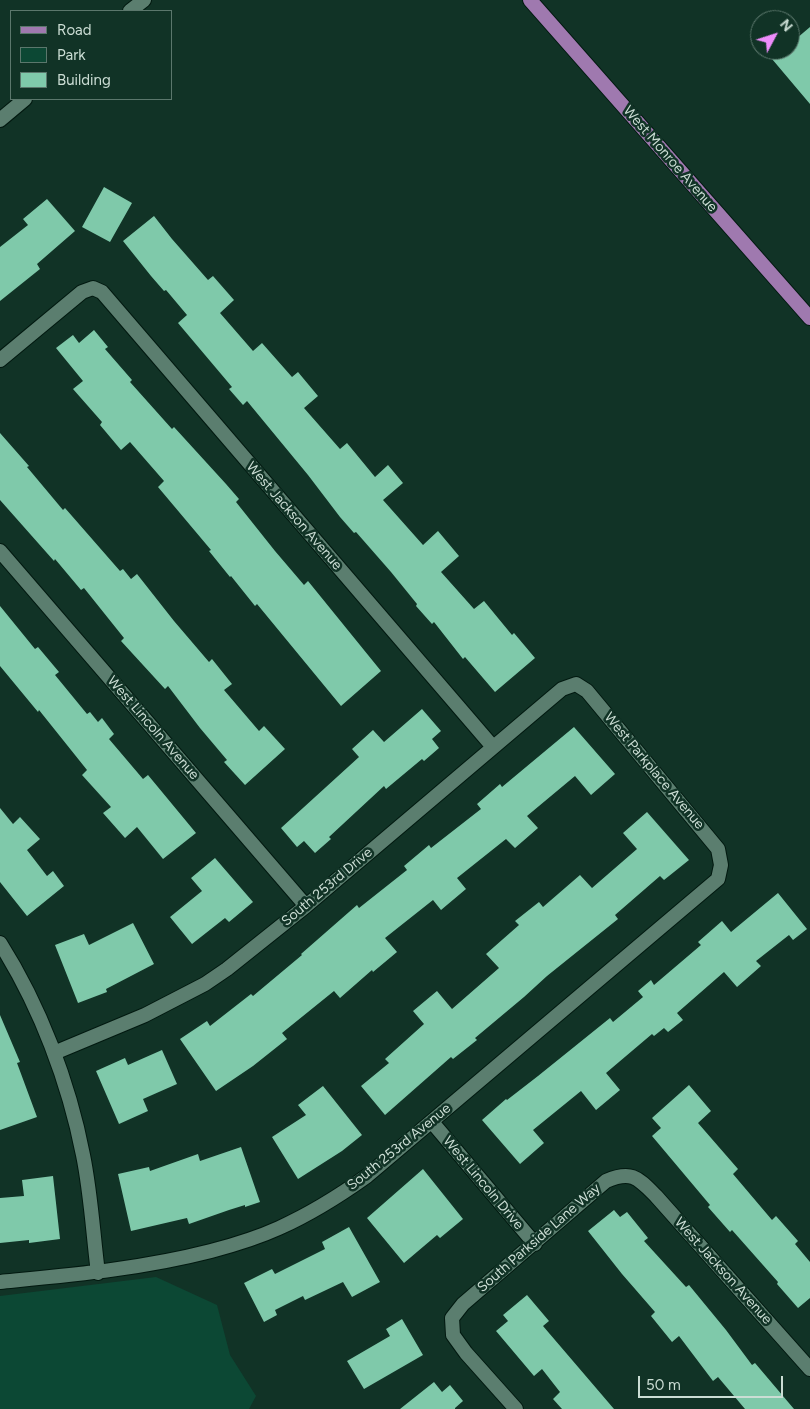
<!DOCTYPE html>
<html>
<head>
<meta charset="utf-8">
<style>
  body { margin:0 }
  #map { position:relative; width:810px; height:1409px; overflow:hidden; background:#113326; font-family:Figtree,sans-serif }
  canvas { display:block }
  .legend { position:absolute; left:10px; top:10px; width:162px; height:90px; box-sizing:border-box; background:#113326; border:1px solid #5b776c; margin:0; padding:6px 9px; list-style:none; font-size:15px; color:#cbddd4 }
  .legend li { display:flex; align-items:center; gap:10px; height:25px }
  .legend b { width:25px; border:1px solid #5b776c }
  .north { position:absolute; left:750px; top:10px; width:50px; height:50px; box-sizing:border-box; background:#113326; border:1px solid #5b776c; border-radius:50%; rotate:50deg; font-size:14px; font-weight:700; line-height:20px; text-align:center; color:#cbddd4 }
  .north::after { content:''; display:block; margin:auto; width:18px; height:22px; background:#ed8cfa; clip-path:polygon(50% 0,100% 100%,50% 72%,0 100%) }
  .scale { position:absolute; left:638px; top:1376px; width:145px; height:22px; box-sizing:border-box; border:2px solid #cbddd4; border-top:0; padding-left:6px; font-size:15px; line-height:18px; white-space:nowrap; color:#cbddd4; -webkit-text-stroke:4px #113326; paint-order:stroke }
</style>
</head>
<body>
<div id="map">
<canvas width="810" height="1409"></canvas>
<ul class="legend">
<li><b style="height:6px;background:#9f79af"></b>Road</li>
<li><b style="height:14px;background:#0c4834"></b>Park</li>
<li><b style="height:14px;background:#7fc9aa"></b>Building</li>
</ul>
<div class="north">N</div>
<div class="scale">50 m</div>
</div>
<script>
const ctx = document.querySelector('canvas').getContext('2d');
ctx.lineJoin = 'round';
function fillPath(path, color) { ctx.fillStyle = color; ctx.fill(path, 'evenodd'); }
function trace(path, color, width, dash) { ctx.strokeStyle = color; ctx.lineWidth = width; ctx.lineCap = dash ? 'butt' : 'round'; ctx.setLineDash(dash || []); ctx.stroke(path); }
function drawText(font, color, halo, rows, align = 'center') {
  ctx.font = font + ' Figtree,sans-serif'; ctx.lineWidth = 5; ctx.setLineDash([]); ctx.textBaseline = 'middle'; ctx.strokeStyle = halo; ctx.fillStyle = color; for (const [text, x, y, turn = 0] of rows) {
    ctx.save(); ctx.translate(x, y); ctx.rotate((+turn || 0) * Math.PI / 180); ctx.textAlign = isNaN(turn) ? turn : align; if (halo) ctx.strokeText(text, 0, 0); ctx.fillText(text, 0, 0); ctx.restore();
  }
}
const green = new Path2D(`
  M156,1277L217,1305L230,1355L256,1396L249,1409H0V1296Z`);
const building = new Path2D(`
  M810,27V104L772,59L783,50H790V44Z
  M104,187L132,203L110,242L82,227Z
  M47,199L75,231L37,264L40,269L0,301V247L28,225L23,219Z
  M154,216L172,239L208,280L213,276L234,300L220,313L253,351L262,343L292,377L298,372L318,396L304,408L340,449L347,443L375,477L388,465L403,483L383,500L423,545L438,531L459,556L441,572L474,609L484,601L512,635L514,633L535,658L495,692L465,657L463,659L434,622L432,624L416,606L417,604L391,572L356,532L354,533L340,517L308,475L247,401L243,405L229,389L232,387L178,323L187,315L166,290L164,291L151,276L123,241Z
  M94,330L108,347L105,349L132,380L130,382L172,429L174,427L226,484L239,499L236,502L275,551L304,585L308,581L381,671L341,706L257,604L255,606L231,576L230,577L209,551L211,550L158,487L164,481L130,442L121,450L100,425L102,422L73,389L83,381L56,348L73,335L79,343Z
  M0,433L29,466L27,467L63,510L65,508L120,571L123,569L131,579L137,574L174,621L209,662L212,659L232,684L224,690L259,731L264,726L285,749L245,785L224,762L227,760L200,728L168,686L165,689L121,641L124,638L84,588L81,590L55,559L54,561L0,500Z
  M0,606L35,649L38,647L59,672L55,675L87,714L90,712L98,722L102,718L114,734L109,739L143,779L148,775L196,833L163,859L137,827L125,838L103,813L111,807L82,775L87,770L39,710L38,712L0,666Z
  M422,709L441,731L432,739L439,748L424,761L422,759L386,789L384,786L329,837L331,839L315,853L304,841L297,847L281,828L359,757L352,749L373,730L384,742Z
  M574,727L615,774L591,795L575,776L527,816L538,828L515,848L506,839L457,878L466,889L441,910L433,900L385,938L397,952L373,972L372,970L340,998L334,991L282,1033L287,1039L253,1066L216,1091L180,1039L207,1021L210,1026L251,994L253,996L302,955L301,954L357,905L359,908L407,870L404,866L429,845L431,848L481,809L477,804L500,784L502,787Z
  M0,808L13,824L20,817L40,839L27,850L47,876L53,871L64,886L27,916L0,882Z
  M647,812L689,860L664,880L660,876L615,915L618,919L547,976L524,997L475,1038L477,1040L453,1059L451,1057L385,1115L361,1086L389,1063L385,1059L424,1024L413,1011L437,991L452,1009L499,968L486,954L519,925L515,921L539,902L543,907L580,875L592,888L637,849L623,833Z
  M215,858L253,902L229,922L225,918L192,944L170,917L202,891L191,878Z
  M778,893L807,929L793,940L789,935L756,961L761,966L737,987L724,972L677,1013L683,1020L668,1032L664,1028L654,1036L652,1034L606,1073L620,1090L596,1110L581,1091L533,1130L544,1143L520,1164L482,1120L506,1099L507,1100L538,1076L610,1018L613,1022L643,997L638,991L651,980L654,985L701,945L698,942L722,921L731,932Z
  M133,923L154,964L106,989L107,992L78,1003L55,945L84,934L89,945Z
  M0,1015L20,1062L17,1063L37,1117L0,1130Z
  M162,1050L177,1084L143,1099L148,1111L119,1124L96,1071L125,1058L128,1065Z
  M689,1085L711,1111L698,1123L738,1169L733,1174L772,1220L776,1216L798,1241L795,1244L810,1262V1298L798,1308L777,1284L778,1282L732,1230L730,1232L708,1207L710,1205L652,1136L661,1128L652,1118Z
  M323,1086L362,1135L342,1151L298,1179L272,1137L306,1115L298,1105Z
  M241,1147L260,1202L245,1207V1205L229,1210L189,1224L187,1218L131,1231L118,1174L149,1167L150,1171L198,1154L200,1161Z
  M423,1169L463,1219L440,1238L437,1235L404,1263L367,1218Z
  M53,1176L60,1239L29,1243V1240L0,1243V1198L24,1196L22,1180Z
  M614,1210L620,1217L627,1212L648,1238L644,1241L686,1287L689,1285L726,1330L752,1365L755,1363L794,1409H745L718,1377L713,1381L679,1336L672,1342L651,1316L655,1312L622,1274L588,1231Z
  M349,1227L380,1282L352,1297L343,1282L305,1300L303,1296L275,1310L277,1315L264,1322L244,1283L272,1269L275,1274L325,1249L322,1242Z
  M527,1295L549,1321L543,1326L614,1409H562L553,1399L560,1392L542,1369L534,1376L496,1331L508,1321L503,1315Z
  M402,1319L423,1355L364,1389L347,1361L390,1336L386,1329Z
  M434,1382L442,1392L450,1385L463,1401L455,1408V1409H400Z`);
const minor = new Path2D(`
  M130,11L144,0
  M0,120L25,99
  M0,360L82,292L93,288L102,292L493,747
  M0,551L306,906
  M0,943C40,1006 69,1083 83,1155C91,1194 93,1234 98,1273
  M432,1122L535,1244
  M0,1282C71,1275 141,1269 211,1251C234,1245 257,1238 279,1228C310,1214 339,1196 367,1176L718,879L721,865L718,849L587,691L576,684L562,689L306,906L227,969L205,984L145,1015L54,1053
  M516,1409L466,1353L453,1335L452,1318L463,1304L606,1181C632,1170 638,1178 656,1196L810,1369`);
const primary = new Path2D(`
  M530,0L810,318`);
const streetNames = [
  ["West Monroe Avenue",670,159,49],
  ["West Jackson Avenue",294,516,49],
  ["West Lincoln Avenue",153,728,49],
  ["West Parkplace Avenue",654,771,50],
  ["South 253rd Drive",327,887,-40],
  ["South 253rd Avenue",399,1147,-39],
  ["West Lincoln Drive",483,1183,50],
  ["South Parkside Lane Way",539,1238,-41],
  ["West Jackson Avenue",723,1271,48]
];
fillPath(green, '#0c4834');
fillPath(building, '#7fc9aa');
trace(minor, '#021910', 16);
trace(primary, '#021910', 16);
trace(minor, '#5b7e6f', 14);
trace(primary, '#9f79af', 14);
drawText('14px', '#cbddd4', '#113326', streetNames);
</script>
</body>
</html>
